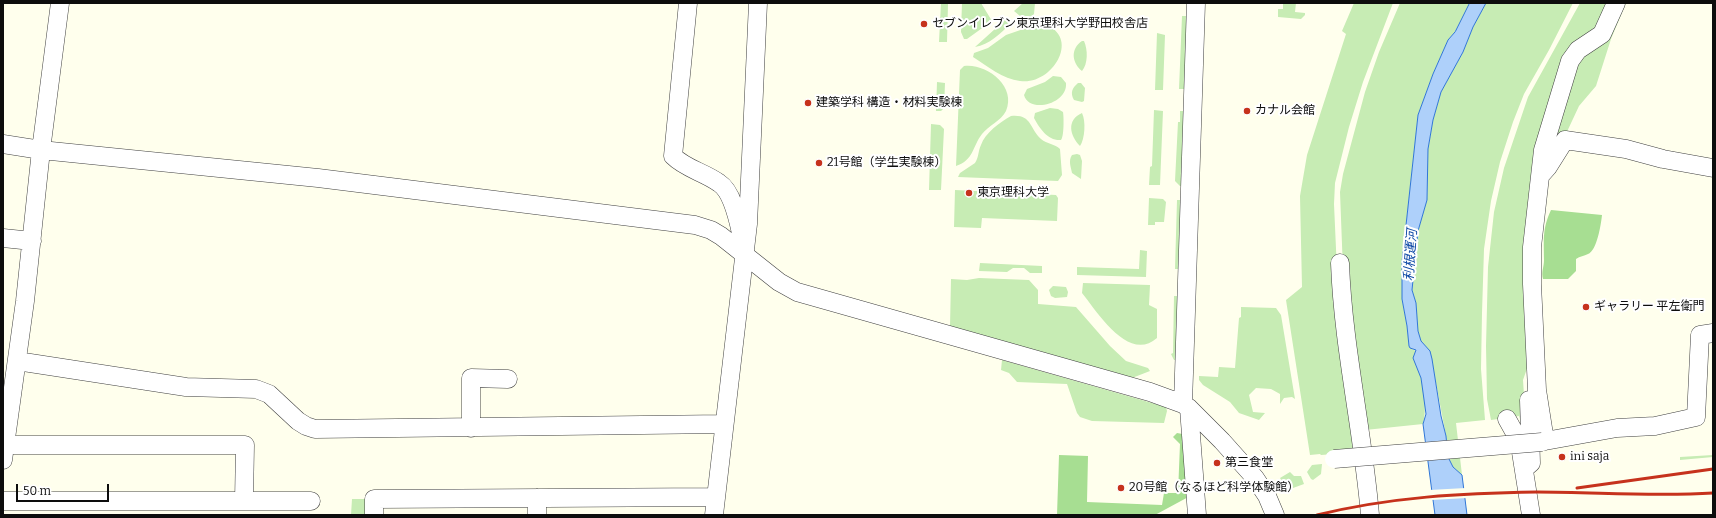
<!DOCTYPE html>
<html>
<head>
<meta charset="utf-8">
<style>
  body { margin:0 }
  #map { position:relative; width:1716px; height:518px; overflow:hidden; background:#ffffed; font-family:Bitter,serif }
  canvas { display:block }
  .frame { position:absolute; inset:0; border:4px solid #0d0d0d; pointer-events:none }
  .scale { position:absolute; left:16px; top:484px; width:93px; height:18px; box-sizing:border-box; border:2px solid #0d0d0d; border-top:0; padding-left:5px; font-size:12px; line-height:14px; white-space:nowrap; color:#0d0d0d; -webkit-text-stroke:3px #fff; paint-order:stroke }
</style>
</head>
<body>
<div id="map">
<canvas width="1716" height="518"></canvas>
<div class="frame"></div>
<div class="scale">50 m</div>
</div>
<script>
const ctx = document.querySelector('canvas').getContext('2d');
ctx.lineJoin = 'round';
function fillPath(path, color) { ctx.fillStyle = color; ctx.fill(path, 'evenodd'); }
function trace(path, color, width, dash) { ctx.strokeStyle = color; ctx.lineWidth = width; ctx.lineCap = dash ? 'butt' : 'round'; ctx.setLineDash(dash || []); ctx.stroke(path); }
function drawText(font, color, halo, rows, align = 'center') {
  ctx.font = font + ' Bitter,"Noto Sans JP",serif'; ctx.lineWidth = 4; ctx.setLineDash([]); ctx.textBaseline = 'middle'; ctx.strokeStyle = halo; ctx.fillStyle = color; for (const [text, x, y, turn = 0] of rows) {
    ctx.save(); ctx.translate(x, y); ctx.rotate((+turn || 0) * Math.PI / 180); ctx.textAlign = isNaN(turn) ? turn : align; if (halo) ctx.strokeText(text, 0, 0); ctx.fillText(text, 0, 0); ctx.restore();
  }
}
const green = new Path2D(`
  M941,3L948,4L947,42H939Z
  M962,3H981L992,21L967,39H964L961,32Z
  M1023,3H1035L1034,14L1026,21L1014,11Z
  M1283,3H1296L1295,12L1305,13V15L1301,19L1278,17V9H1283Z
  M1354,3H1393L1363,82L1349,127L1335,183L1334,204L1337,271L1359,452L1321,455L1320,454L1310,455L1286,300L1302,287L1300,196L1307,155L1346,34L1342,31Z
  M1400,3H1470L1455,32L1448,40L1433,74L1418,115L1402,262V299L1407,326L1409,346L1410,348L1416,351C1411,361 1418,367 1421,377C1424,392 1427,410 1423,424L1365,430L1343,271L1340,192L1343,174L1365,92L1379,52Z
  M1486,3H1573L1549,50L1524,94L1513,122L1500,162L1491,201L1484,249L1482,313L1481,369L1485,420L1456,423L1462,475L1453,467L1448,457L1446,436L1430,351L1421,341L1418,331L1416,303L1412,290L1418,231L1427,199L1428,149L1433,120L1441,92L1463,52L1473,27Z
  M1580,3H1611L1593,34L1542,139L1531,357L1523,380L1527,441L1519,416L1491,420L1487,399L1486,346L1488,267L1494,212L1504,168L1528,97Z
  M1621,3H1626L1611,39L1596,86L1579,106L1565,136L1548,149L1575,61Z
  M1182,16H1187L1186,89H1179Z
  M1006,19L1011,23C1001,33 989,45 975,47Z
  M1044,24C1082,37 1052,86 1020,81C1003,79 987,66 973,57L974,53L988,48L1006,35L1035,25Z
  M1157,33L1165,35L1163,90H1155Z
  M1082,41H1084C1088,50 1088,64 1082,71C1072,63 1070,49 1082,41Z
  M964,66C986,63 1017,86 1006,111C1001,121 988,126 982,134C972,147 974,160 956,166L960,70Z
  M1053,76L1061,77L1066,83C1068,104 1029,114 1024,95L1027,89L1045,82Z
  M937,82L945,83L944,108L941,111H936Z
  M1078,83H1081L1085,88L1084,101L1082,102L1074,100C1070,93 1072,88 1078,83Z
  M1050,108L1058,109L1063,112C1064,118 1064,137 1061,140C1048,141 1040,129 1034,118L1035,113Z
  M1154,110L1163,111L1160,185H1149L1150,167L1152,166Z
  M1180,111H1185L1183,186H1180L1175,181L1178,122H1180Z
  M1082,113C1086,121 1085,139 1080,146C1070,136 1066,120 1082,113Z
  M1011,116C1032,114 1029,128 1041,139C1047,144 1055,144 1060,149L1062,175L1058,181L958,177L960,173L975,163C979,157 978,151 981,145C985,133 1000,122 1011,116Z
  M931,124L940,125L944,129L941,190H929Z
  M1077,154L1080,155L1082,161L1081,179L1072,173C1071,167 1068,161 1072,155Z
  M955,190L1056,195L1058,198L1057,221L982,218L981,228L954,227Z
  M1149,198L1163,199L1166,202L1164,222H1155V225H1148Z
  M1177,200H1183L1181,269H1175Z
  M1140,250L1147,251L1146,277L1077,275V267L1139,269Z
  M980,263L1042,266V273H1030L1024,268H1013L1007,272L979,271Z
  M979,278L1029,280L1038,290V304L1076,307L1110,346L1126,361L1148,368L1150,371L1132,378L950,327L951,279L967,280Z
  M1083,283L1150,285L1149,305L1157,309V338C1129,363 1098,313 1082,293Z
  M1053,286L1066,287L1068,292L1067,297L1055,298L1051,296L1049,290Z
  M1174,296H1180L1178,360H1174L1171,354L1173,353Z
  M1241,307L1276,308L1281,315L1295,399L1292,397L1284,398L1280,404V394L1271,389L1256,388L1249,395L1253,412L1265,413L1259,420L1239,413L1230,402L1203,385L1199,380V376L1218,377L1219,367L1235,368L1239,318L1241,317Z
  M1002,360L1166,407L1167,411L1164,423L1092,421L1080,417L1077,413L1067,384L1017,382L1009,373L1001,370Z
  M1713,455V457L1680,460V457Z
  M1322,464L1321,474L1313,480L1311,479L1307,472L1312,465Z
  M1290,472L1294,476H1301L1304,484L1293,488L1284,484L1280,478Z
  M352,499H370L371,515H351Z`);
const forest = new Path2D(`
  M1551,210L1602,215C1601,224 1597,251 1588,254C1584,256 1580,256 1576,259V271L1568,279H1543C1541,272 1544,267 1544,260C1544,240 1542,229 1551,210Z
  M1177,433L1188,435L1192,495L1155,515H1057L1059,455L1088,456L1087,502L1162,505L1164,493H1178L1180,444L1173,437Z`);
const water = new Path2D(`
  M1470,3H1486L1473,27L1463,52L1441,92L1433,120L1428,149L1427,200L1418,231L1412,290L1416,303L1418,331L1421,341L1430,351L1432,359L1441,416L1446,436L1448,457L1453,467L1462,475L1467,515H1435L1423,424L1426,414L1421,378L1413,358L1416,350L1410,348L1409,346L1407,326L1402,299V262L1418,115L1433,74L1448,40L1455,32Z`);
const pier = new Path2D(`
  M1466,488L1467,498L1431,500L1429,490Z`);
const minor = new Path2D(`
  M688,3L673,156C686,169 704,172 719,183C732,191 738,219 741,233
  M1616,3L1602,34L1578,50L1570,61L1543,150L1532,247V284L1537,390L1545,441L1617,428L1655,426L1696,417L1700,335L1713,333
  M3,144L41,150L318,178L695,225L711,230L721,236L779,282L797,292L1150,392L1183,404L1189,408L1222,441L1255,478L1267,496L1275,515
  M1540,176L1548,167L1565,140L1626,149L1663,159L1713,168
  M3,238L32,241
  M1340,263C1343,347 1363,431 1370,515
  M17,361L186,387L256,389L269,394L298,421L306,426L315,429L724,424
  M1183,404L1196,3
  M1189,408L1197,515
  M1507,419L1517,437L1521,452L1531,515
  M471,428V378L508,379
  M3,460L25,301L41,150L60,3
  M1524,469L1531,463L1529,400
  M537,498V515
  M3,501H244L245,445H5
  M244,501H311
  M374,515V499L716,497
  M714,515L748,224L758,3`);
const rail = new Path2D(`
  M1577,488L1713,469
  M1317,515C1390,497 1463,493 1537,492C1596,492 1654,497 1713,493`);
const minorBridge = new Path2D(`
  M1334,459L1542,442`);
const markers = [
  [924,24,4,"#c6321c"],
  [808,103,4,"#c6321c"],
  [1247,111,4,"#c6321c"],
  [819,163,4,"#c6321c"],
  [969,193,4,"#c6321c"],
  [1586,307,4,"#c6321c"],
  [1562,457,4,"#c6321c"],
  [1217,463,4,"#c6321c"],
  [1121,488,4,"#c6321c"]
];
const poiNames = [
  ["セブンイレブン東京理科大学野田校舎店",932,24],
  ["建築学科 構造・材料実験棟",816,103],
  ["カナル会館",1255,111],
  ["21号館（学生実験棟）",827,163],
  ["東京理科大学",977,193],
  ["ギャラリー 平左衛門",1594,307],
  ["ini saja",1570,457],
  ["第三食堂",1225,463],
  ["20号館（なるほど科学体験館）",1129,488]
];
const waterNames = [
  ["利根運河",1411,255,-86]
];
fillPath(green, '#c7ecb4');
fillPath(forest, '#a7de92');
fillPath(water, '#aed0fa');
trace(water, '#3076d6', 1);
fillPath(pier, '#ffffed');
trace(minor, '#404040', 19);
trace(minor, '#fff', 18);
trace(rail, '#c6321c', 3);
trace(minorBridge, '#404040', 19, []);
trace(minorBridge, '#fff', 18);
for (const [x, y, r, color] of markers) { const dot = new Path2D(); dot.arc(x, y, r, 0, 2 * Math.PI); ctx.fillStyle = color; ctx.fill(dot); trace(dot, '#fff', 1.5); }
drawText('12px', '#0d0d0d', '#fff', poiNames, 'left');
drawText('italic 13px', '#0e49a6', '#fff', waterNames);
</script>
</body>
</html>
